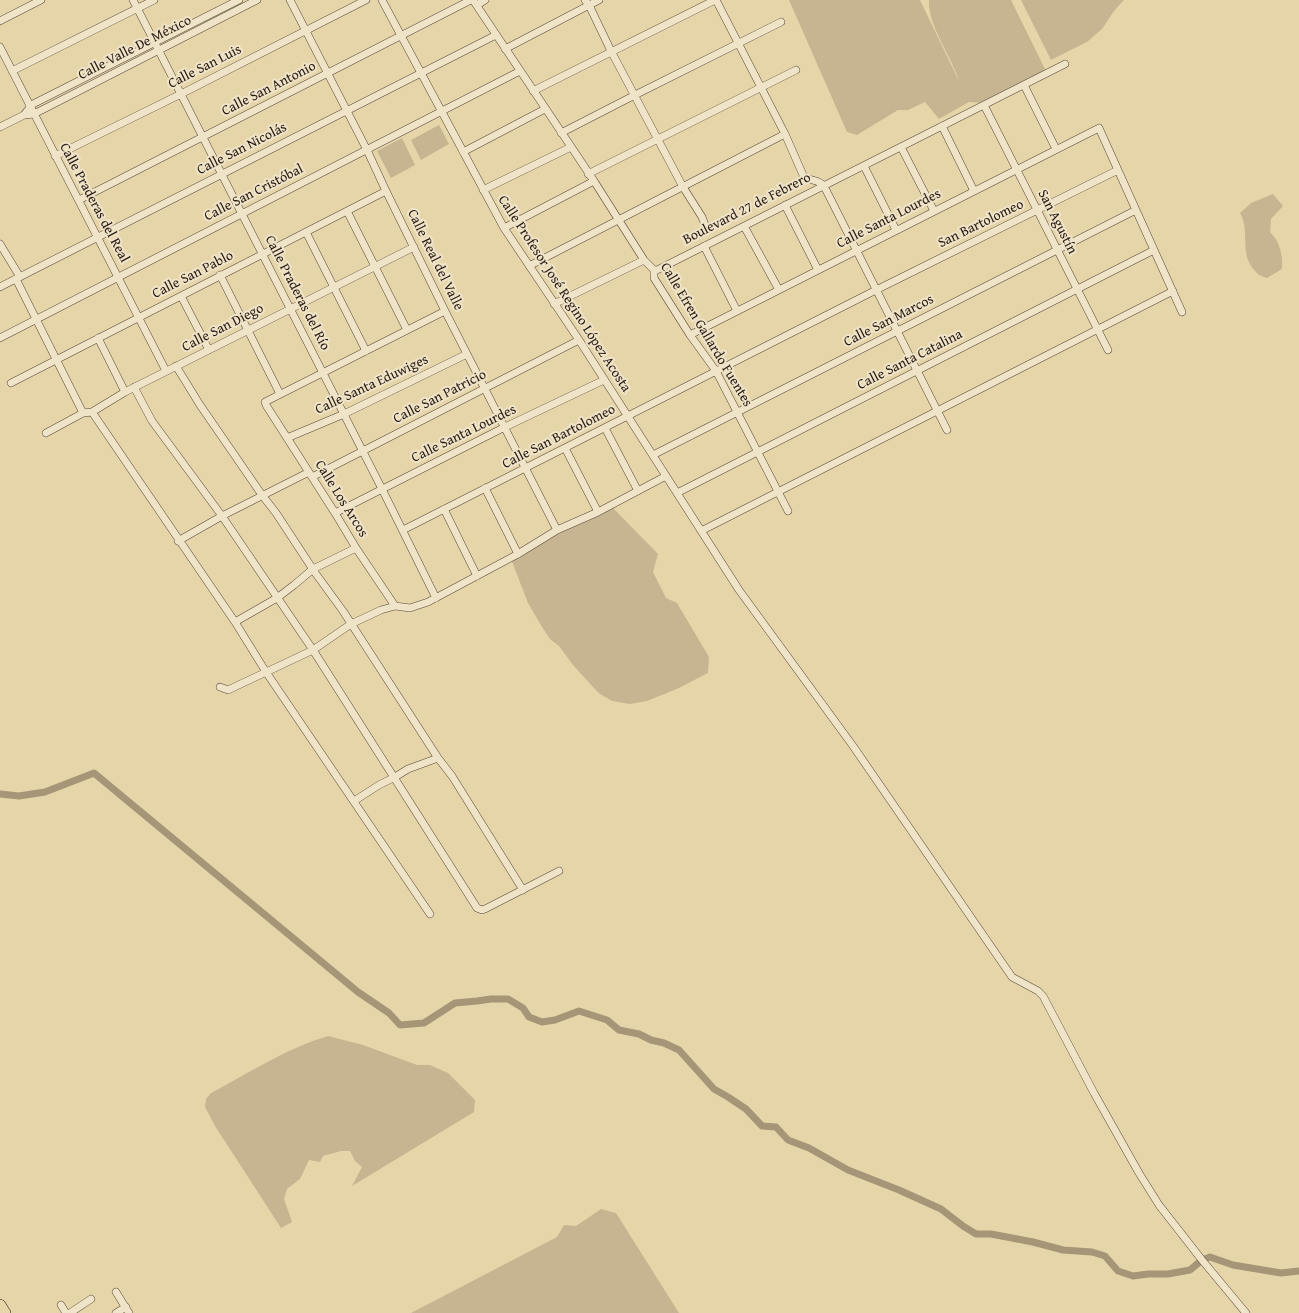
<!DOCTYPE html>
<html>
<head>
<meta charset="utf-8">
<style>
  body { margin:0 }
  canvas { display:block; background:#e7d5aa }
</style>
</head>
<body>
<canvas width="1299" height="1313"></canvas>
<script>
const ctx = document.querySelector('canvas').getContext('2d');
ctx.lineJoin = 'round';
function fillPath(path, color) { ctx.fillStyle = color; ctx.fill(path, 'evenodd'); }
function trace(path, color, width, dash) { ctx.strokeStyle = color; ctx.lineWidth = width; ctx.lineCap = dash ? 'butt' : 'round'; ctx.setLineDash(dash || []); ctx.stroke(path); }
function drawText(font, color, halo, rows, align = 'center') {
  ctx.font = font + ' "Gentium Book Plus",serif'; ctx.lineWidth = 4; ctx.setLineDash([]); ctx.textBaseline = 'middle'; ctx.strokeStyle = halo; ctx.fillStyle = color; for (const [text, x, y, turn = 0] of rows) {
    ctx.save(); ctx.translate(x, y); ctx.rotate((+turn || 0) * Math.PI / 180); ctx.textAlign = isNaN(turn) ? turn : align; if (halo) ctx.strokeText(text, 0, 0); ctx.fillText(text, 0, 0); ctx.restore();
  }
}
const green = new Path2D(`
  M789,0H920L959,81C952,57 927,24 929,0H1011L1046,71L982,103L969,102L939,119L925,102L908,110H898L857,135L847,132Z
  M1021,0H1124L1114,11L1102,29L1087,42L1051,60Z
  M439,125L449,144L421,160L411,140Z
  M402,138L415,165L391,178L377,151Z
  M1273,194L1283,206L1271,219L1270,232C1280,241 1283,256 1282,269L1267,278C1263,277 1258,275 1256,272C1238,255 1251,232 1240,213L1251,203Z
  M612,507L658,554L653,572L666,598L677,603L709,657L708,673L679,688L647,701L630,704L612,701L600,694L593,687L573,665L559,646L550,639L542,627L528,603L511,559L517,553Z
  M328,1036L363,1045L417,1065H430L448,1073L475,1100L474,1112L352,1186L362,1167L355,1161L350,1151H341L323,1156L320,1162L309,1160L300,1179L287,1189L284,1199L292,1222L281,1228L215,1126L205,1107L206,1099L211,1093C249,1073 287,1048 328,1036Z
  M601,1209L616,1213L679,1313H411L557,1237L564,1225L576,1226Z`);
const canal = new Path2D(`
  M0,794L19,796L45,792L94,773L358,992L389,1013L400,1025L424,1023L455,1003L477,1001L491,999H508L523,1008L529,1017L542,1022L555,1020L579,1011L607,1020L619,1030L639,1034L651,1040L664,1043L679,1050L714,1089L728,1097L746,1109L762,1126L776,1127L788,1140L809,1148L848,1170L899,1190L941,1209L963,1226L976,1234H991L1033,1242L1063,1250L1092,1252L1105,1256L1118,1271L1133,1276L1148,1274H1168L1190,1270L1202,1260L1210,1257L1233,1265L1281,1273L1299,1271`);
const street = new Path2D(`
  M133,0L382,489L436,598
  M290,0L367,150L386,191L445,311L557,530
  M382,0L504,228L579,340L739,590L853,746L1012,977L1038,991L1043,996L1094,1093L1139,1173L1159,1205L1202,1260L1246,1313
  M473,0L594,181L644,260L654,270V278L690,335L716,371L788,511
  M585,0L589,5L611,51L683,187L702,217L705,225
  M716,0L785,134L803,175C808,182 818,178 824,186L947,430
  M477,5L485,0
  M0,21L41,0
  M0,47L166,371
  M505,49L599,0
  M12,71L154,0
  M1024,85L1056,149
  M533,91L715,0
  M984,105L1108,350
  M29,106L239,0
  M24,115L34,114L257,0
  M942,126L974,191
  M0,127L24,115L27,111
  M561,133L635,95L781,22
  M901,147L934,211
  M463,152L545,109
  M55,156L181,94L366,0
  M864,166L896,230
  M588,174L796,70
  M483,190L571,147
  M79,200L471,0
  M785,205L818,270
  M347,211L407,330
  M744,226L779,290
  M504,228L594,181
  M306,232L366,351
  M0,244L20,277
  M704,246L737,311
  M529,266L785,134
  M654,270H657L1065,64
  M220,275L280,394
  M16,279L83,413
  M0,287L496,35
  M181,296L209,350
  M554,304L644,260
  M690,335L1099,128L1182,312
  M0,338L520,71
  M98,338L125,392
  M176,366L200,405L262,495L276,513L316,574L343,611L438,758L452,776L523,890
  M11,383L386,191
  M134,387L152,421L222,516L313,650L477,908L482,910L485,909L559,871
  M92,412L235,622L266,672L430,914
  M605,428L638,491
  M46,433L83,413L92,412L125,392L414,247
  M287,438L344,414L467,354
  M565,448L598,512
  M653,455L1136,210
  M312,477L579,340
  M485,488L518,554
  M677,493L1154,250
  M444,509L477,576
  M335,513L505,427L604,380
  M403,530L876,290L1118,170
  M701,531L1173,291
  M178,541L222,516L309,472
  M395,606L356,548L335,513L266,405L265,402L445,311
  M235,622L277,598L294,585L313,569L356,548
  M220,687L228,690L313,650L351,624L381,610L395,606L410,608L428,602L518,554L557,530L598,512L666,476
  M354,801L379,785L395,777L408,769L438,758
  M116,1292L129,1313
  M61,1305L66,1313
  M70,1313L91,1299
  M116,1313L126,1307`);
const primary = new Path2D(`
  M0,1305L5,1313`);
const streetNames = [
  ["Calle Valle De México",135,48,-27],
  ["Calle San Luis",205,67,-27],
  ["Calle San Antonio",269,89,-27],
  ["Calle San Nicolás",242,149,-27],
  ["Calle San Cristóbal",254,193,-27],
  ["Calle Praderas del Real",94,203,62],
  ["Boulevard 27 de Febrero",747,209,-27],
  ["Calle Santa Lourdes",889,219,-27],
  ["San Agustín",1057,222,63],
  ["San Bartolomeo",981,224,-26],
  ["Calle Real del Valle",435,260,64],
  ["Calle San Pablo",193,275,-27],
  ["Calle Praderas del Río",297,293,63],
  ["Calle Profesor José Regino López Acosta",564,294,57],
  ["Calle San Marcos",889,321,-27],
  ["Calle San Diego",223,328,-27],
  ["Calle Efren Gallardo Fuentes",706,335,59],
  ["Calle Santa Catalina",910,360,-27],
  ["Calle Santa Eduwiges",372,385,-25],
  ["Calle San Patricio",440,397,-27],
  ["Calle Santa Lourdes",464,434,-26],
  ["Calle San Bartolomeo",559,437,-27],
  ["Calle Los Arcos",341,499,58]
];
fillPath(green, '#c6b590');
trace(canal, '#a69576', 7);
trace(street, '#574737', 8);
trace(primary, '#271811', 12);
trace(street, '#efe4c8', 7);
trace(primary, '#e7d5aa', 11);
drawText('14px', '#271811', '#efe4c8', streetNames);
</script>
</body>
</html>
